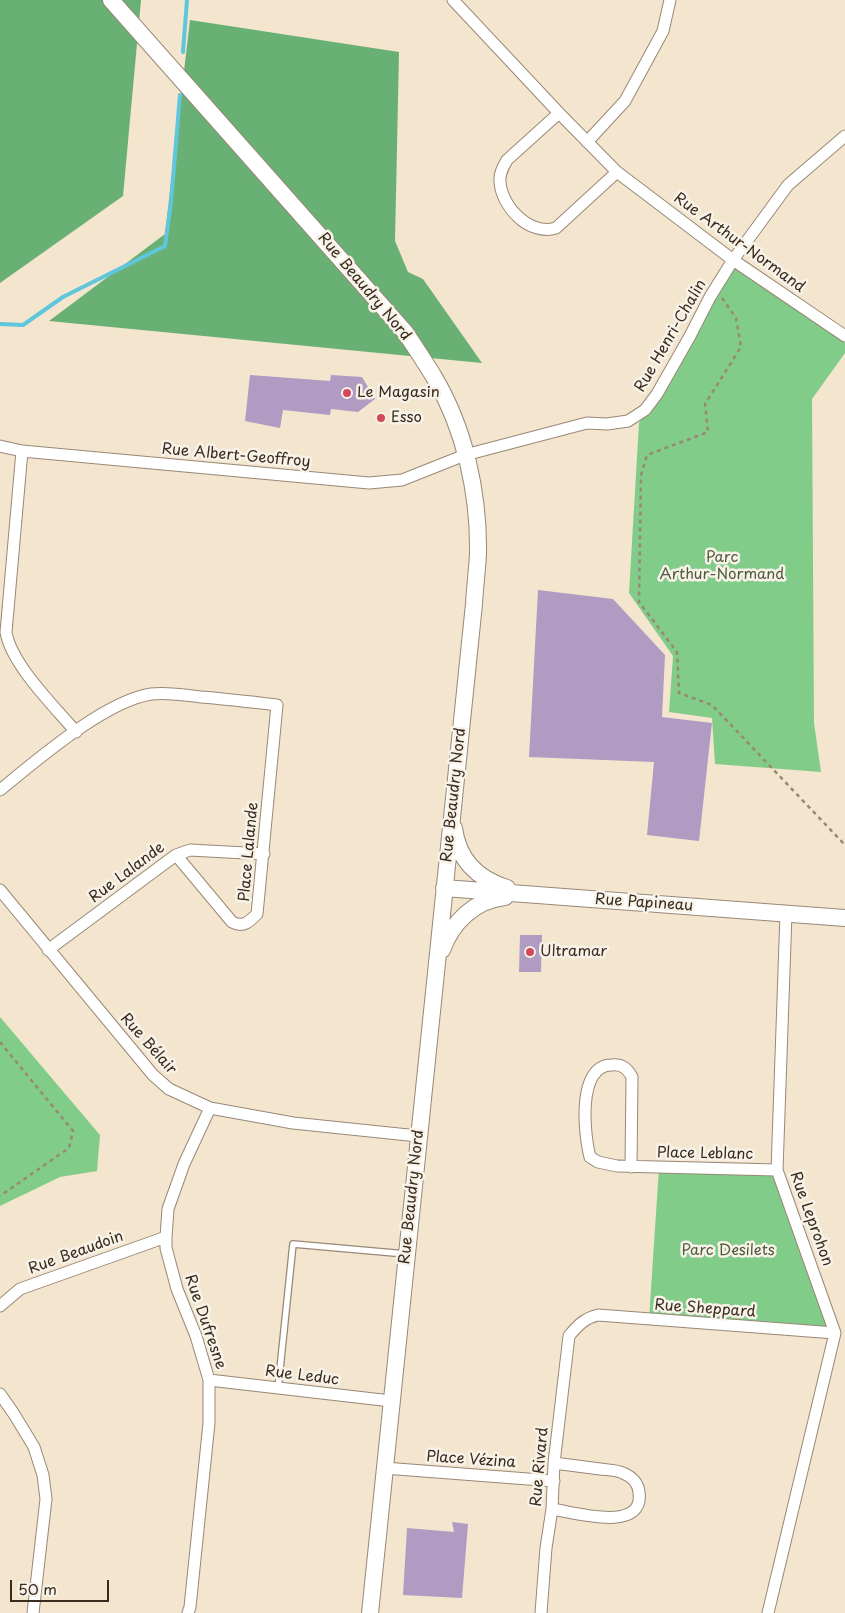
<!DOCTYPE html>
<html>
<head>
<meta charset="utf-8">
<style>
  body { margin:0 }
  #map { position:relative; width:845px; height:1613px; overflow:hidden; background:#f4e5ce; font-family:"Playpen Sans",sans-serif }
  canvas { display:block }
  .scale { position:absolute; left:10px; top:1580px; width:99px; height:22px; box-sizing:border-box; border:2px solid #3b2a1e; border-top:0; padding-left:6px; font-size:15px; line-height:18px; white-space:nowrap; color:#3b2a1e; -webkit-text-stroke:4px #f7f3e8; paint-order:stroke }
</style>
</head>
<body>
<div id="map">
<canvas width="845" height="1613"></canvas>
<div class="scale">50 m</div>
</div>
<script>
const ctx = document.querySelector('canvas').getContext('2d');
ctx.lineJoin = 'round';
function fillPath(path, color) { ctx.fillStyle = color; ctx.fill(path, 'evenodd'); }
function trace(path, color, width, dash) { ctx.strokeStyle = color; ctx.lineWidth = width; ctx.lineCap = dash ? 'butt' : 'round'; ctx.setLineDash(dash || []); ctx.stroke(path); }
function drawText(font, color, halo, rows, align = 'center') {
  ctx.font = font + ' "Playpen Sans",sans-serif'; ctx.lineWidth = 5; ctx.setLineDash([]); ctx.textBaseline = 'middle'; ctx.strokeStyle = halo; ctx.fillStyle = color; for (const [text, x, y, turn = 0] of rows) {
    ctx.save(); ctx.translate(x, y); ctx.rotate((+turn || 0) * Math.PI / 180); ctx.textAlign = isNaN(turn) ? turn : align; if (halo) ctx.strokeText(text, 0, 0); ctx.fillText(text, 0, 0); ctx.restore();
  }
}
const green = new Path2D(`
  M733,260L845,343V353L812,399L814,723L821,772L715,764L712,718L669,712L673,656L629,593L639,423Z
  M0,1017L100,1135L97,1171L60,1177L0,1206Z
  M659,1168L777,1170L835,1333L649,1319Z`);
const forest = new Path2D(`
  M0,0H141L123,196L0,283Z
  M190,20L399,52L395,241L408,272L423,279L482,363L49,321L165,234Z`);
const stream = new Path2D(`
  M183,52L187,0
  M0,324L23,325L63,297L165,246L171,202L180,95`);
const building = new Path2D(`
  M250,375L330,381L331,375L362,377L375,399L358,412L331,409L330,415L283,410L280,428L245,421Z
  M538,590L613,599L665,655L662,717L712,723L699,841L647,835L654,762L529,757Z
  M520,935H542L541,972H519Z
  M452,1522L468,1524L462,1598L403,1595L407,1528L454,1532Z`);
const path = new Path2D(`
  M722,298L736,318L741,347L705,404L708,432L647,455L641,475L639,602L677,652L679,693L712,705L845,845
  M0,1042L73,1131L69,1148L0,1196`);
const lane = new Path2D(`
  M278,1388L293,1244L406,1254`);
const street = new Path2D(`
  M453,0L559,113L617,172L733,260L845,336
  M559,113L507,160C503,167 499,174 500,182C502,208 530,236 556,228L617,172
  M587,142L625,101L663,31L670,0
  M0,446L22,451L369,483L402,480L465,455L587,423L607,424L628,421L645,410L657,394L690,336L710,297L733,260L788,185L845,136
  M22,451L6,632C11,664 54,706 76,732
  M0,790C37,760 105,701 151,694C167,692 185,695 201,697C226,699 252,702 277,705L257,914C249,922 243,928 232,922L176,855
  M0,890L153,1075L169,1089L210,1108L293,1123L418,1136
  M48,950L176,855L190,850L264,854
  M631,1167L632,1077C627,1068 622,1064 611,1065C577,1066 584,1134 590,1157L598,1162L617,1166L777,1170
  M0,1306L20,1289L166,1237
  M209,1380L391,1401
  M0,1394L14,1414L34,1447L43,1475L46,1499L33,1613
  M384,1468L554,1481
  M552,1509C573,1512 645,1534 639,1492C638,1482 632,1477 623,1473C617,1470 608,1470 600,1469C585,1467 570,1465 554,1463
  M188,1613L190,1607L209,1423V1380L196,1336L177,1289L166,1248V1237L168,1209L184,1164L210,1108
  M541,1613L546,1548L552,1509L554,1463L569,1336C578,1325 585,1318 598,1315L835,1333
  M768,1613L835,1333L777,1170L786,914`);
const secondary = new Path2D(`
  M111,0L405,332C415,347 425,362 434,377C465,429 479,494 478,554C477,571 475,587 474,604L370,1613
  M454,828C458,859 477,879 507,888
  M444,888L845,918
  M442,950C452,922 475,900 505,897`);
const markers = [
  [347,393,5,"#d1495b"],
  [381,418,5,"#d1495b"],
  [530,952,5,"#d1495b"]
];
const streetNames = [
  ["Rue Arthur-Normand",739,243,36],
  ["Rue Beaudry Nord",364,287,50],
  ["Rue Henri-Chalin",671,336,-60],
  ["Rue Albert-Geoffroy",236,456,5],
  ["Rue Beaudry Nord",454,795,-84],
  ["Place Lalande",249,852,-85],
  ["Rue Lalande",127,873,-37],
  ["Rue Papineau",644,903,4],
  ["Rue Bélair",148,1044,48],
  ["Place Leblanc",705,1154,1],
  ["Rue Beaudry Nord",412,1197,-84],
  ["Rue Leprohon",811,1219,70],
  ["Rue Beaudoin",76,1253,-20],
  ["Rue Sheppard",705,1309,4],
  ["Rue Dufresne",205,1322,71],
  ["Rue Leduc",302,1376,7],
  ["Place Vézina",471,1460,4],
  ["Rue Rivard",540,1467,-85]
];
const poiNames = [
  ["Le Magasin",357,393],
  ["Esso",391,418],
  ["Ultramar",540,952]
];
const parkNames = [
  ["Parc",722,558],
  ["Arthur-Normand",722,575],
  ["Parc Desilets",728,1251]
];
fillPath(green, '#82cc89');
fillPath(forest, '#69b075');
trace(stream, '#5fc6dc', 4);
fillPath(building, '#b09bc3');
trace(lane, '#988876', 8);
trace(street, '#988876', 13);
trace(secondary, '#988876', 18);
trace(path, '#988876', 2.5, [4, 4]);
trace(lane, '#fff', 5.5);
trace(street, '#fff', 11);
trace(secondary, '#fff', 16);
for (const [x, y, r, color] of markers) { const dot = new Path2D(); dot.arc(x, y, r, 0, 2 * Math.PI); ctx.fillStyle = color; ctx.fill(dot); trace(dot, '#f7f3e8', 2); }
drawText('15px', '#3b2a1e', '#f7f3e8', streetNames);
drawText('15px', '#3b2a1e', '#f7f3e8', poiNames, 'left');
drawText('15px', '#505b3e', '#f7f3e8', parkNames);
</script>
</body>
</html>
